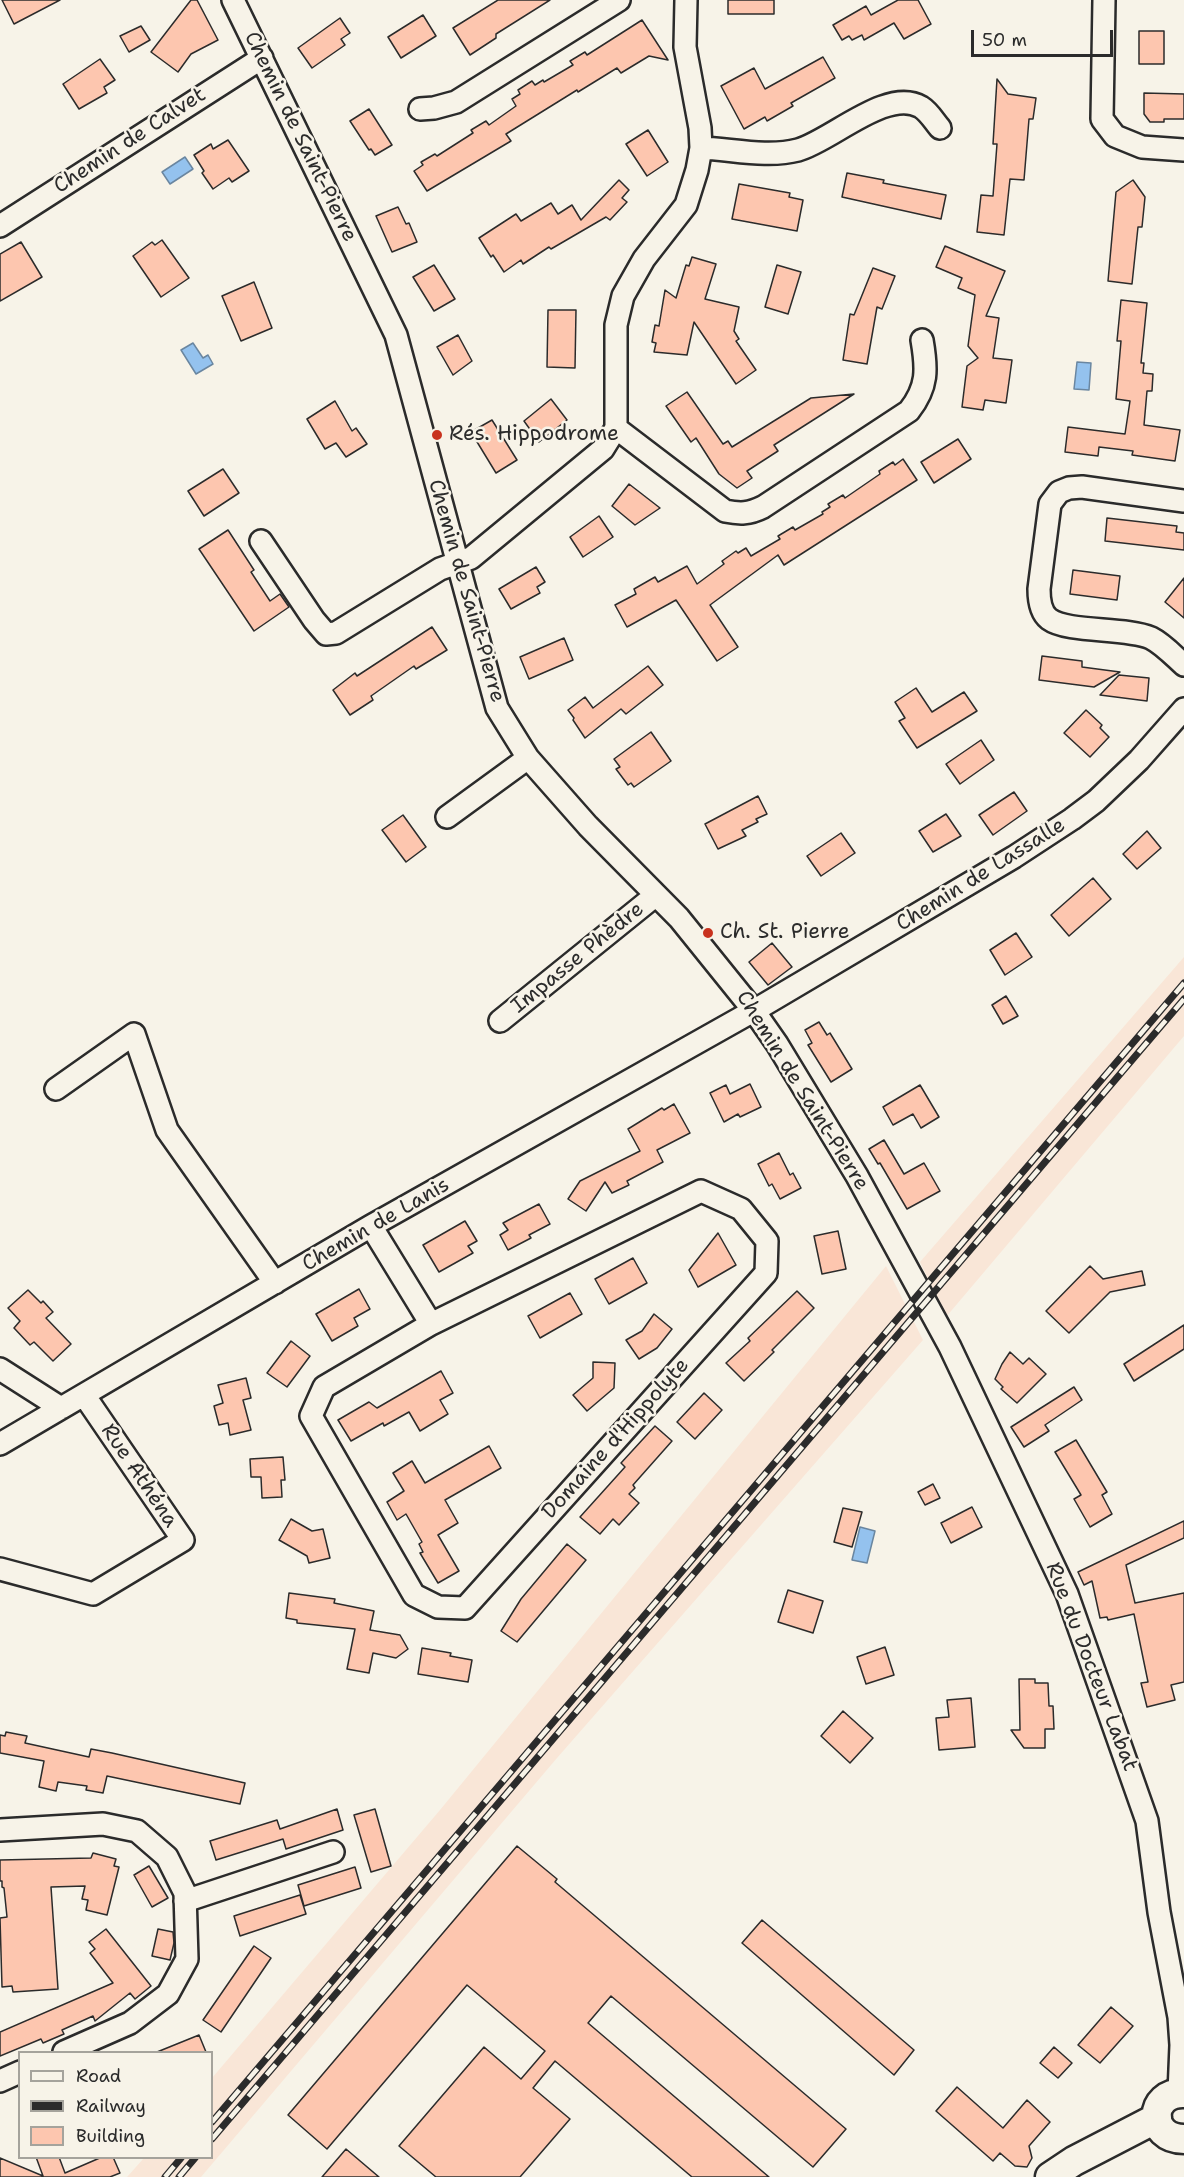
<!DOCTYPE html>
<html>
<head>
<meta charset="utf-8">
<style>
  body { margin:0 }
  #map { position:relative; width:1184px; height:2177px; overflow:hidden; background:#f7f3e8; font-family:"Shantell Sans",sans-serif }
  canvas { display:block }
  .legend { position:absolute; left:18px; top:2051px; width:195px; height:108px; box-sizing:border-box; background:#f7f3e8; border:2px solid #a5a39c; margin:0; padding:8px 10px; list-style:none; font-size:18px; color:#2b2b2b }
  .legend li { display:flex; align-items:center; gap:12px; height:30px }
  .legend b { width:30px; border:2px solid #a5a39c }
  .scale { position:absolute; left:971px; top:30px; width:142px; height:27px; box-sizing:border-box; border:3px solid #2b2b2b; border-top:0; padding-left:8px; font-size:18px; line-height:21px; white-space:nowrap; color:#2b2b2b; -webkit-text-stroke:4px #f7f3e8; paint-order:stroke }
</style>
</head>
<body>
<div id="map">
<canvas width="1184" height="2177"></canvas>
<ul class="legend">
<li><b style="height:8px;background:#f7f3e8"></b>Road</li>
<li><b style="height:8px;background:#2b2b2b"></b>Railway</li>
<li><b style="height:16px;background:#fdc6af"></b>Building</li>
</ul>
<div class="scale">50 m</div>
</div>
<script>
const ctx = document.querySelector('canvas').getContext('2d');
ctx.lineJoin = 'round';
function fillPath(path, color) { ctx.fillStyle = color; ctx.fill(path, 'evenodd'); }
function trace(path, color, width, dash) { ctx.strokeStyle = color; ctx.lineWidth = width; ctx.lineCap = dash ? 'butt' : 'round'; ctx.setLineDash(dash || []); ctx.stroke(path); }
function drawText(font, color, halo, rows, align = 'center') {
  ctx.font = font + ' "Shantell Sans",sans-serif'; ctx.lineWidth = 5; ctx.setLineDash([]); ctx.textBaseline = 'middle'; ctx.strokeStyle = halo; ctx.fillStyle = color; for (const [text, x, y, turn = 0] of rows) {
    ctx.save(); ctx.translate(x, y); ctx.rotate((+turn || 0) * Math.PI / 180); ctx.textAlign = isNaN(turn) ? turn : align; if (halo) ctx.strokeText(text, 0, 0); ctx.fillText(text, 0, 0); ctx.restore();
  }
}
const built = new Path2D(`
  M1184,957V1036L946,1317L920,1262Z
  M886,1266L923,1340L557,1758L201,2177H127L144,2158H212V2078L440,1810Z`);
const water = new Path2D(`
  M185,157L193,169L170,184L162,172Z
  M193,343L203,358L208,355L213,364L196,374L181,350Z
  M1077,362L1091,363L1089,390L1074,389Z
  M860,1527L875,1531L867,1563L852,1560Z`);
const building = new Path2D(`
  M2,0H60L14,24Z
  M191,0H197L218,40L191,54L178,72L151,52Z
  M498,0H550L496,34V38L470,55L453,28Z
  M728,0H774V14H728Z
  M898,0H918L931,24L904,39L894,23L864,40L862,35L852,40L849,36L842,40L833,25L866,6L871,15Z
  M423,15L436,36L401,58L388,37Z
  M340,18L350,33L341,39L345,45L312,68L298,48Z
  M642,20L668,60L649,56L621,73L617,68L578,92L577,90L506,134L511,141L427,191L414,171L423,165L421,162L435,154L437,156L473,133L471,130L486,121L489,125L516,106L512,99L520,94L518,90L532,81L535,85L543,80L544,82L573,65L570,61L585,52L587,55Z
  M141,26L150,40L129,52L120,36Z
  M1139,31H1164V64H1139Z
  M823,57L835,78L791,103L793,106L767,121L765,117L744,129L721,86L754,68L765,89Z
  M100,59L115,80L104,87L107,93L79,109L63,84Z
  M997,79L1008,94L1036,98L1033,119H1029L1024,180L1010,179L1004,235L977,232L981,195L993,196L997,144H993Z
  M1144,93L1184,94V119H1164V122H1150L1144,114Z
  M369,109L392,145L375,155L371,149L369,150L350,121Z
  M648,130L668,162L647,176L626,144Z
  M228,140L249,171L232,182L229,178L213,189L202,173L204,171L194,155L211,144L213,149Z
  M847,173L884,180L883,183L946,195L941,219L842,197Z
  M619,180L629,190L622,198L627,202L610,220L606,217L551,249L549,247L523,264L521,260L504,272L493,255L491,257L479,238L516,214L521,221L551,203L558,214L572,205L581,220Z
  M1133,180L1145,197L1142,227H1138L1132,284L1108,281L1116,192Z
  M739,184L790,193L789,197L803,200L797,231L732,219Z
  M398,207L406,224L409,223L417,242L392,252L376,216Z
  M162,240L189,278L161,297L133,256L152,242L155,245Z
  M21,242L42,277L0,301V254Z
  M945,246L1005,271L986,316L999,318L993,358L1012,360L1006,403L985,400L983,410L962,407L967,366L978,358L968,346L975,295L958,288L962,278L936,267Z
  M692,257L716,264L705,299L739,307L734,331L739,339L736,341L756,370L736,384L694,322L687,355L654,352L656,343L652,342L655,325L659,326L665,290L676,298L686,265L689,266Z
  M434,265L455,299L434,311L413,277Z
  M777,265L801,272L788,314L765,307Z
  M873,268L895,276L882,309L877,307L867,364L843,360L850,314L854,315Z
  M254,282L272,328L241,341L222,296Z
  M1121,300L1147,303L1141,363H1144L1143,373L1153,374L1152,391H1147L1144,425L1180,430L1175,461L1132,455L1133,451L1099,447L1098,456L1065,452L1068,427L1125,434L1130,401L1116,399L1121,341H1117Z
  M548,310H576L575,368L547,367Z
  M458,335L472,361L453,375L437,347Z
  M687,392L723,444L728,441L732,447L811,398L854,394L774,445L778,451L747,471L752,478L737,488L719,474L696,438L691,442L666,406Z
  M551,399L567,420L539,442L524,421Z
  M335,401L352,431L356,428L367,444L346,457L336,443L325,449L307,419Z
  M492,420L517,460L496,473L471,432Z
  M958,439L971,459L934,483L921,462Z
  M903,459L917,480L784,565L778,555L710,605L738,647L717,661L676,600L627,627L615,605L636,594L634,589L655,577L658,582L687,566L697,584L724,564L722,561L736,551L738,553L746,548L751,556L780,539L778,536L793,527L795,530L823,514L822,512L830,507L828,504L843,495L845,498L880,474L879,471L893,462L895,465Z
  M223,469L239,493L204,516L188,491Z
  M629,484L660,508L635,525L612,506Z
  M599,516L613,537L583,557L570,537Z
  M1107,518L1177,526L1176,532L1184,533V550L1105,541Z
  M228,530L254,570L251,572L270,601L280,594L289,607L254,631L199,549Z
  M536,567L545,582L537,587L540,593L511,609L499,589Z
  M1073,570L1120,576L1117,600L1070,594Z
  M1184,578V618L1165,602Z
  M432,627L447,650L416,669L414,666L371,696L373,700L350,715L333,690L355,673L357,676Z
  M564,638L573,660L529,679L520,657Z
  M1042,656L1082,661V667L1120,672L1094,687L1039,680Z
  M648,666L663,685L626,714L621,709L585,738L573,720L574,718L568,710L585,697L593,708Z
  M1119,675L1149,678L1147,701L1100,695Z
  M916,688L932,712L964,692L977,711L917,748L899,721L905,718L895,702Z
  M1086,710L1102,725L1100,728L1109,737L1090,757L1064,733Z
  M651,732L671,761L634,787L631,783L628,785L616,769L620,767L614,759Z
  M981,740L994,760L960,784L946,764Z
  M1014,792L1027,811L993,835L979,815Z
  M758,796L767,814L756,819L758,822L742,830L746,836L718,849L705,824Z
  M946,814L961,836L933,852L919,831Z
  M403,815L426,847L406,862L382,830Z
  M1147,831L1161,848L1137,869L1123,854Z
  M841,833L855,853L821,876L807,856Z
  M1093,878L1111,899L1069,936L1051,915Z
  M1016,933L1032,957L1005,975L990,950Z
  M772,943L792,967L768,985L749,962Z
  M1006,996L1018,1016L1003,1024L992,1005Z
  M819,1022L827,1035L830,1033L852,1069L831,1082L808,1045L812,1043L805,1030Z
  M750,1084L761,1107L740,1117L738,1114L724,1122L710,1093L726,1085L730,1094Z
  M920,1085L939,1117L921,1128L913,1114L893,1125L883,1107Z
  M674,1104L690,1133L657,1150L663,1162L627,1181L629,1185L612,1193L605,1182L586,1211L568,1199L580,1181L640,1151L628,1129L662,1108L664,1110Z
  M884,1140L904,1174L924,1163L940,1191L907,1209L880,1163L878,1164L869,1149Z
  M779,1153L790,1175L793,1173L801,1188L780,1199L772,1184L769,1186L758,1164Z
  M539,1204L550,1224L529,1235L531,1238L508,1250L500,1235L508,1230L503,1223Z
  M465,1221L477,1241L468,1246L473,1253L439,1272L423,1245Z
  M838,1231L846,1269L822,1274L814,1236Z
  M718,1233L736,1265L698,1287L689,1270Z
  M633,1258L647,1283L609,1304L595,1279Z
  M1090,1266L1103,1279L1142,1271L1145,1285L1110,1292L1069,1333L1046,1311Z
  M359,1289L370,1309L354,1318L358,1326L332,1341L316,1314Z
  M28,1290L41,1303L43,1301L53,1312L46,1318L71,1344L53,1361L34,1342L30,1345L14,1328L20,1321L8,1308Z
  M797,1291L814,1308L772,1350L774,1352L744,1381L726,1363L750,1341L748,1338Z
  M570,1293L582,1314L540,1338L528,1316Z
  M654,1314L672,1329L657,1348L639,1359L626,1340L642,1331Z
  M1184,1325V1349L1134,1381L1124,1364Z
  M291,1341L310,1356L287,1387L267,1373Z
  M1010,1352L1023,1364L1029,1358L1046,1374L1017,1403L1001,1389L1003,1387L995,1379L1002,1364Z
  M593,1362L615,1363L614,1388L587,1411L573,1395L593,1378Z
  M441,1371L453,1393L440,1400L448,1414L420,1431L409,1412L384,1426L383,1423L351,1441L338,1420L369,1402L377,1408Z
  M246,1378L251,1398L243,1400L251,1430L230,1435L228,1423L219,1425L214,1406L223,1403L218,1385Z
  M1074,1387L1082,1400L1045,1425L1049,1431L1024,1447L1011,1427Z
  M704,1393L722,1410L695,1439L677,1422Z
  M655,1426L672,1441L633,1485L635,1488L629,1494L639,1503L619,1525L613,1519L600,1534L580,1517L625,1467L621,1463Z
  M1076,1440L1107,1492L1102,1495L1112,1514L1090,1527L1074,1499L1081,1495L1055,1452Z
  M489,1446L501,1468L445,1500L458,1523L438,1535L459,1571L438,1583L420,1553L423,1552L419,1544L422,1542L406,1514L397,1520L387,1502L404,1491L393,1473L412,1461L425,1483Z
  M283,1457L285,1480H281L282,1497L262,1498L261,1477H251L250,1459Z
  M933,1484L940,1498L925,1505L918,1492Z
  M972,1507L982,1527L951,1543L941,1523Z
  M843,1508L862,1512L852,1547L834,1542Z
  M291,1519L312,1531L323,1529L330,1558L309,1563L307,1556L279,1540Z
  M1184,1521V1538L1126,1565L1135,1603L1184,1593V1682L1171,1685L1175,1700L1147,1707L1141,1683L1148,1682L1134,1614L1108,1620L1107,1617L1100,1618L1092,1581L1084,1585L1078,1572Z
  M567,1544L586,1560L517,1642L501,1631L521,1599Z
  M788,1590L823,1601L813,1633L778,1622Z
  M289,1593L335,1599L334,1603L374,1611L370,1630L400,1635L408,1649L396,1658L373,1653L369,1673L347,1669L355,1629L297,1623V1620L286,1618Z
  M885,1647L894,1675L866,1684L857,1657Z
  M422,1648L451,1653L450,1656L472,1660L468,1682L418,1674Z
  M1019,1679H1035V1683H1048L1049,1706H1053L1054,1729H1045V1748H1024L1011,1730H1020Z
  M971,1698L975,1747L939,1750L936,1718L949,1717L947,1700Z
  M843,1711L873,1738L850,1763L821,1736Z
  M6,1732L27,1736L25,1743L89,1757L91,1749L112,1753L245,1783L240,1804L107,1776L103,1793L86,1790L87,1786L58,1782L56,1791L39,1787L44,1761L0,1753V1735L5,1736Z
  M337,1809L343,1830L286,1849L283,1839L216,1860L210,1841L277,1820L280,1829Z
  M375,1809L391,1866L371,1872L354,1815Z
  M517,1846L557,1879L555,1882L846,2129L813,2167L611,1996L588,2023L769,2177H692L555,2061L533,2088L570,2119L520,2177H436L399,2146L484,2047L521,2079L545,2051L467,1985L327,2149L288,2115Z
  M93,1853L116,1859L114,1866L119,1867L107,1915L86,1910L88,1900L82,1899L85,1886L51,1887L58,1989L13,1992L12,1986L2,1987L0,1918L7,1917L4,1888L2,1887V1881H0V1860L91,1858Z
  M149,1866L168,1898L152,1907L134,1875Z
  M355,1867L361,1888L304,1906L298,1885Z
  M300,1895L306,1914L240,1936L234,1916Z
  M762,1920L914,2050L894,2075L742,1943Z
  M106,1929L151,1986L135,1999L130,1993L95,2021L93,2016L62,2030L64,2034L43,2043L41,2039L0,2056V2032L113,1983L90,1953L95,1949L89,1942Z
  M158,1929L173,1932L174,1943L170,1960L152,1956Z
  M254,1946L271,1958L221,2032L203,2020Z
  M1111,2007L1133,2026L1100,2063L1078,2045Z
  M199,2035L206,2052H157Z
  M1054,2047L1072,2063L1058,2078L1040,2063Z
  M957,2087L1003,2128L1027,2100L1050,2122L1029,2146L1032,2158L1027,2167L1015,2166L1000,2153L993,2161L936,2111Z
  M346,2149L379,2177H322Z
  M36,2157H59L65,2173L102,2157H113L120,2173L110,2177H0V2158L43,2176Z`);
const street = new Path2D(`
  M233,0L396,335L497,708L528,758L588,826L679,918L754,1011L777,1044L857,1176L950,1347L1067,1594L1147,1821L1159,1912L1179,2017L1181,2045L1179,2093
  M1104,0L1102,119L1115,136L1142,147L1184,150
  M420,109L434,108L456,102L619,0
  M701,148C731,149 767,158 798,150C831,141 887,87 921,107C929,112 934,121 940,128
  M0,226L262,58
  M616,428L725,511C740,514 749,514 763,507L909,411C928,387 927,369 922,340
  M1184,501L1082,487L1069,488L1059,492L1050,504L1039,589C1039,599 1040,612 1049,619C1068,633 1125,627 1151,638C1163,644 1174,656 1184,665
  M261,541L314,620L326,634L336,633L440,569L471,558L603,449L616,428V325L623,296L644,259L686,205L697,170L701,148L700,128L685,47L686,0
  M447,817L528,758
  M500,1021L656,895
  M56,1089L134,1034L167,1130L275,1283
  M371,1226L431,1324L324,1387L311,1416L414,1595L438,1607L465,1608L766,1273L767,1241L741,1209L701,1191L431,1324
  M0,1369L61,1408
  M0,1444L371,1226L762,1006L1014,857L1072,819L1096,801L1139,760L1184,709
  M0,1569L93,1594L183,1540L84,1395
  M0,1830L103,1824L137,1831L167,1857L185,1893L187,1959L168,1994L130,2023L64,2052
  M185,1901L333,1852
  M0,2081L20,2072`);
const secondary = new Path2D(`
  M1184,2093C1148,2092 1147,2139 1184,2139
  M1050,2177L1074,2161L1157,2118`);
const rail = new Path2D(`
  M212,2122L1184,983
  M212,2139L1184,999
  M165,2177L181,2158
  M179,2177L195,2158`);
const markers = [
  [437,435,6,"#c8321e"],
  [708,933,6,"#c8321e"]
];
const streetNames = [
  ["Chemin de Saint-Pierre",300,137,64],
  ["Chemin de Calvet",130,141,-33],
  ["Chemin de Saint-Pierre",466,591,74],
  ["Chemin de Lassalle",981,875,-32],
  ["Impasse Phèdre",578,958,-39],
  ["Chemin de Saint-Pierre",802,1091,58],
  ["Chemin de Lanis",376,1225,-30],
  ["Domaine d'Hippolyte",616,1439,-48],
  ["Rue Athéna",139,1476,56],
  ["Rue du Docteur Labat",1091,1667,69]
];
const poiNames = [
  ["Rés. Hippodrome",449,435],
  ["Ch. St. Pierre",720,933]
];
fillPath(built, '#f9e6d7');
fillPath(water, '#94c2ee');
trace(water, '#6a86a0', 1.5);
fillPath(building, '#fdc6af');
trace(building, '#2b2b2b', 1.5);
trace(street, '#2b2b2b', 26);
trace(secondary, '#2b2b2b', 33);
trace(street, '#f7f3e8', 21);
trace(secondary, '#f7f3e8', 28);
trace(rail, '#2b2b2b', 7);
trace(rail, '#f7f3e8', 4.5, [14]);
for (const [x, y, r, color] of markers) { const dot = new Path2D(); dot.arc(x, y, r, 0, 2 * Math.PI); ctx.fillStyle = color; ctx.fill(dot); trace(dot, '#f7f3e8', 2); }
drawText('21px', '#2b2b2b', '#f7f3e8', streetNames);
drawText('21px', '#2b2b2b', '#f7f3e8', poiNames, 'left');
</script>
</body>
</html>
